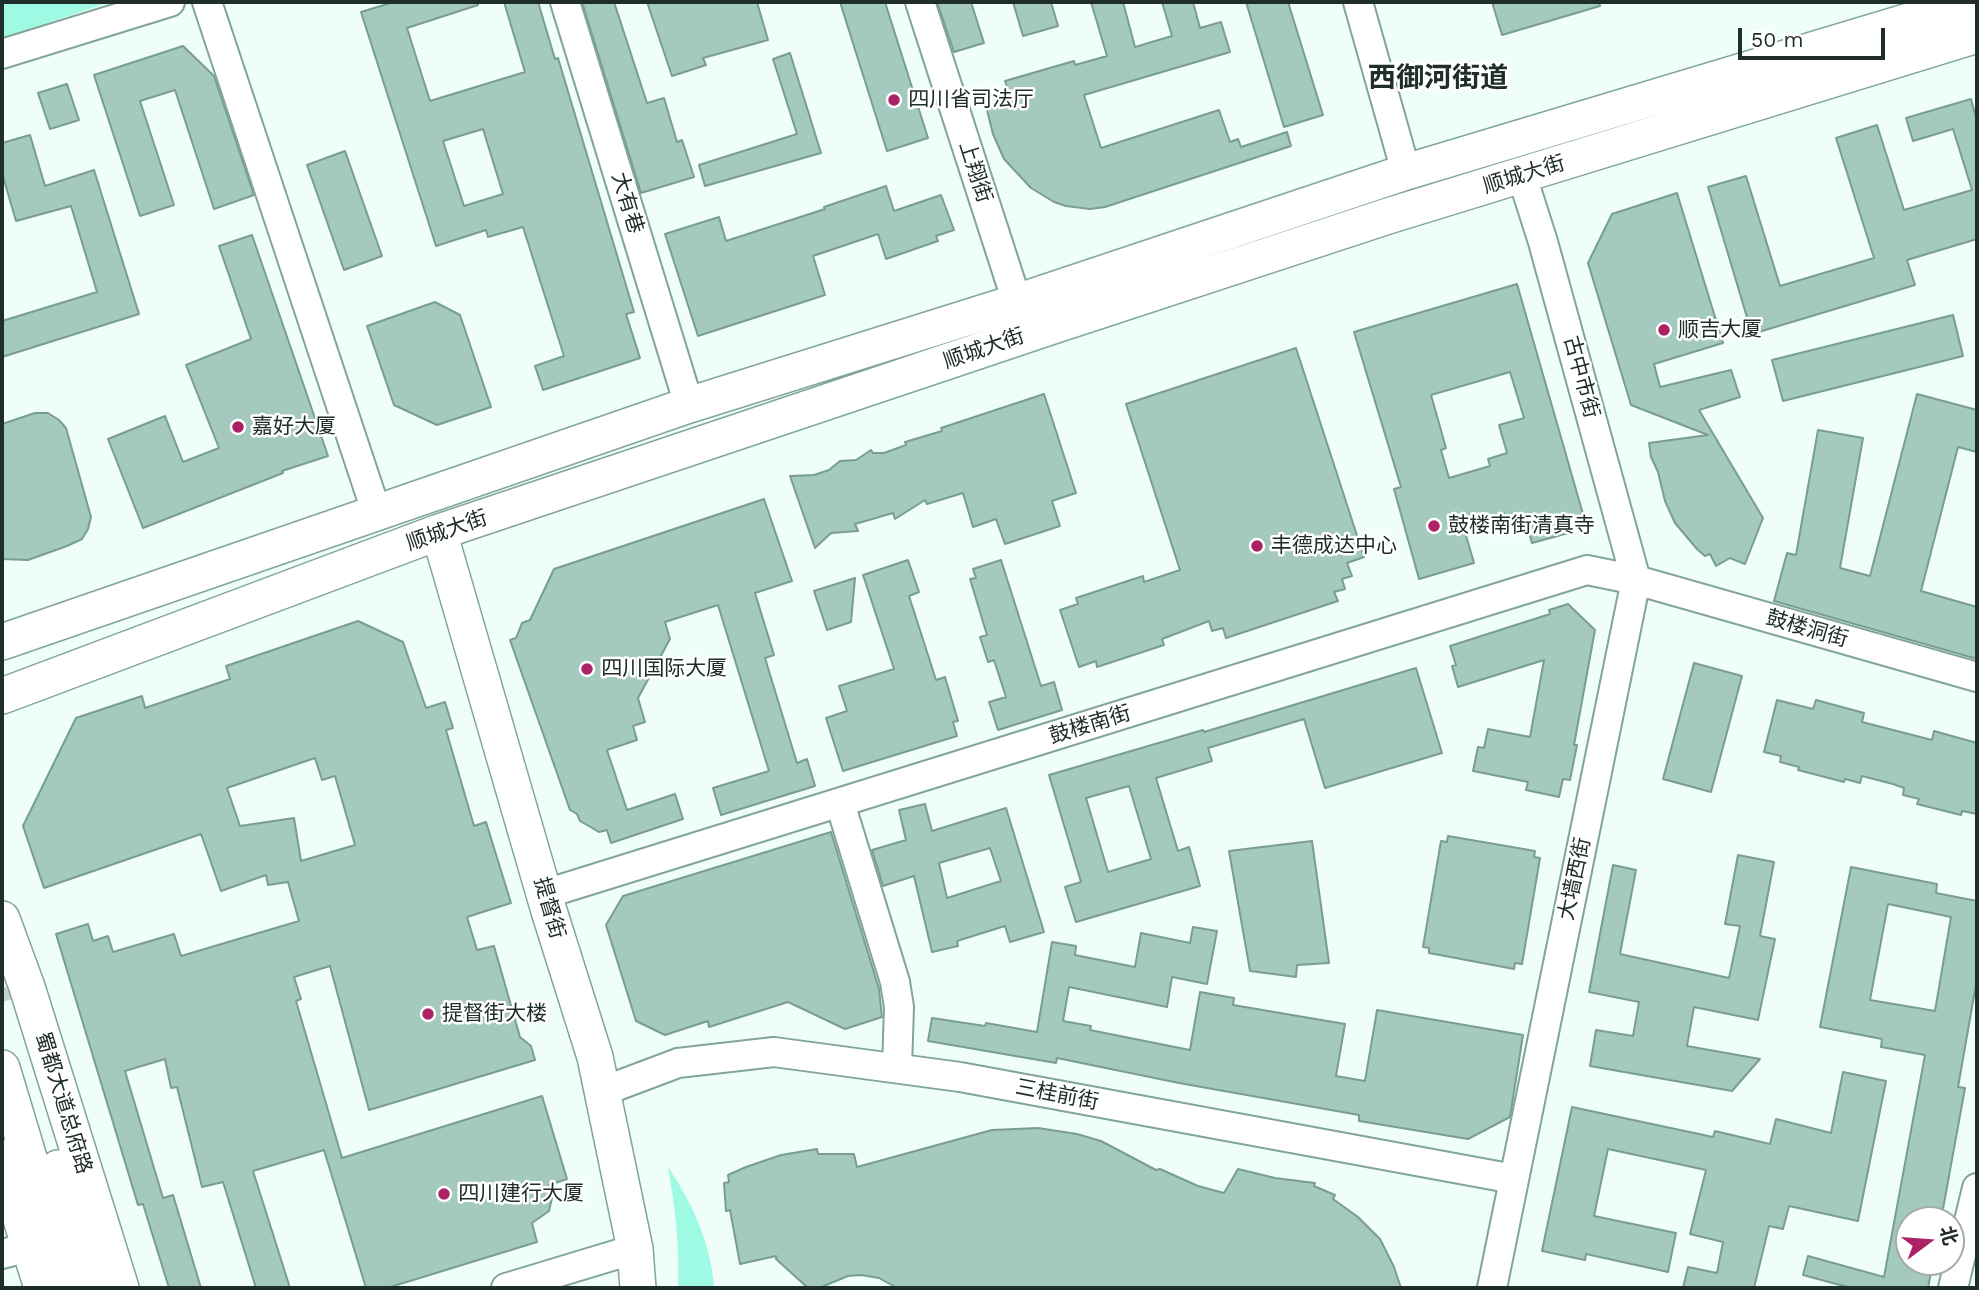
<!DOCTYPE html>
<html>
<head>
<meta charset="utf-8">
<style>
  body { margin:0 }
  #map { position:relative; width:1979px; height:1290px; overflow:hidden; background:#effef9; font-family:"Work Sans","Noto Sans SC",sans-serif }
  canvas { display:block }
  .frame { position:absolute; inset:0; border:4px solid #202e2a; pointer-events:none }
  .north { position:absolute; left:1895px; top:1206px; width:70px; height:70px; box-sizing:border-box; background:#fff; border:2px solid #a6abaa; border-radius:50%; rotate:74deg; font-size:19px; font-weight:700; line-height:28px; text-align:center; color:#202e2a }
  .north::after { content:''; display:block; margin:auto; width:24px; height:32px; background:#ab2267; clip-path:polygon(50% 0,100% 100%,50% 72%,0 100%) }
  .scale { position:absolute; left:1738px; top:28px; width:147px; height:32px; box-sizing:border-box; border:4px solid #202e2a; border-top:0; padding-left:9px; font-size:21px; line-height:24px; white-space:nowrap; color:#202e2a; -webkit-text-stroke:5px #fff; paint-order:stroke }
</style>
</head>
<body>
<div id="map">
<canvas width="1979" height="1290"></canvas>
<div class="frame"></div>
<div class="north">北</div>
<div class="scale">50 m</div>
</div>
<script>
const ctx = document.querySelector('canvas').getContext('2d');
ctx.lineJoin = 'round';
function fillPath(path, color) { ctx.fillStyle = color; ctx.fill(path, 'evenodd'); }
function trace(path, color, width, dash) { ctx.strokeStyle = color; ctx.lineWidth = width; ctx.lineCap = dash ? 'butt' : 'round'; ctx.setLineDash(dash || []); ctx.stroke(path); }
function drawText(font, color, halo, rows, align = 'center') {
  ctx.font = font + ' "Work Sans","Noto Sans SC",sans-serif'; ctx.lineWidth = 5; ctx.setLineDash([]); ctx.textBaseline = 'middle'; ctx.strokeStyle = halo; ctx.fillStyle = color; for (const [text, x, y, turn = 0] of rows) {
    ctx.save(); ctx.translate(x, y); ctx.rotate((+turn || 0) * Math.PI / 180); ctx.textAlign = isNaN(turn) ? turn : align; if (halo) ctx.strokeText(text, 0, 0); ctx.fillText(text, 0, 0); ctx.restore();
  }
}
const green = new Path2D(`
  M2,2H110L2,38Z
  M668,1167C692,1202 711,1244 714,1287L678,1288C680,1247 675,1208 668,1167Z`);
const building = new Path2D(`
  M394,2H477L478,5L407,28L430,101L525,72L504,2H538L555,59L558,58L634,312L626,314L640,358L543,390L535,366L564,356L523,227L488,237L486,230L436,246L361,12ZM483,129L503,194L464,206L443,141Z
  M582,2H614L647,103L664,98L677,142L682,140L694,177L641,193Z
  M647,2H757L768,40L703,58L706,65L672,76Z
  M840,2H885L928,138L887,151Z
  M937,2H971L984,43L954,52Z
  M1013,2H1051L1058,26L1023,36Z
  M1091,2H1123L1135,47L1172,36L1162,2H1193L1200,28L1221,22L1230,52L1084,95L1101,148L1219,110L1230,142L1238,139L1241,147L1287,132L1291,146L1105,207L1090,209L1066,206L1054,202L1031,188L1004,159L993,134L986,106L1012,102L1005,81L1074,61L1075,65L1107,56Z
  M1246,2H1288L1323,115L1284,127Z
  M1492,2H1599L1600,6L1502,35Z
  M183,46L214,76L254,195L214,209L175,90L140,101L174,205L140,216L94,75Z
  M790,53L821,153L705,186L699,165L797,134L773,59Z
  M67,84L79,120L50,129L38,93Z
  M1971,99L1977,121V239L1907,260L1915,285L1752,334L1708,187L1746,176L1780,286L1874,258L1836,138L1877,125L1904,210L1972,190L1953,129L1913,141L1906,118Z
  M30,135L45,186L94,170L139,314L2,357V321L97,292L71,206L16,221L2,173V143Z
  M345,151L382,256L344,270L307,165Z
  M886,186L894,211L941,195L954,230L936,236L938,241L886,259L878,234L813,256L825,295L698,336L665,234L719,217L726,241L825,209L824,207Z
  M1677,193L1723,343L1654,364L1660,387L1731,370L1740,397L1699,410L1763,518L1745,564L1730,558L1716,566L1710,554L1705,556L1697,549L1675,523L1665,501L1658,472L1651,457L1649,443L1708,435L1631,405L1588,263L1612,214Z
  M252,235L328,456L282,471L283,473L143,528L108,439L165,416L183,462L219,448L186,365L251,339L219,246Z
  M1517,284L1583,514L1568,518L1572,532L1532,543L1524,515L1506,520L1504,513L1463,525L1474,563L1419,579L1394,489L1401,487L1354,332ZM1510,372L1524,418L1499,425L1507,453L1488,459L1490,466L1449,478L1441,450L1446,448L1431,395Z
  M435,302L460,315L491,407L437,425L394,405L367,326Z
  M1953,315L1963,356L1783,401L1772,360Z
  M1296,348L1364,557L1347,563L1352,576L1342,579L1345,589L1334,592L1338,601L1226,638L1223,628L1212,631L1209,621L1162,639L1164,645L1097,667L1096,661L1079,667L1060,610L1078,604L1076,598L1143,576L1144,582L1180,570L1126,404Z
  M1044,394L1076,493L1052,501L1060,526L1005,544L996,519L973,527L963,493L927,504L925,500L895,519L893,513L855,524L858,531L831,533L815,548L790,476L814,475L829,470L840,461L856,460L871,450L873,453H884L906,445L905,442L942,431L941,428Z
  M1917,394L1977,410V452L1958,447L1921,591L1977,607V659L1774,601L1787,553L1796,555L1818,430L1863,438L1840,568L1870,576Z
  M35,413H48L59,420L66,428L91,517L88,529L82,539L67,546L28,560L2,559V424Z
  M764,499L792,581L755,593L774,655L765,658L797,763L807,759L815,786L721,815L713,788L769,771L718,605L665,622L670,639L638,698L645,722L633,726L637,740L607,750L627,810L675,794L683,819L611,843L607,830L599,832L580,821L577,814L570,810L510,640L516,638L522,623L530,620L554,569Z
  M908,560L919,592L909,596L936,680L945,677L958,721L953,722L957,736L843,771L826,718L847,711L839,686L894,669L863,575Z
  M1001,560L1041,686L1054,682L1062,710L998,730L989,702L1006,697L994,660L988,662L980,637L987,635L970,579L976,578L973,569Z
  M855,578L851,622L827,630L814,591Z
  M1568,604L1595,630L1574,745H1577L1570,780L1563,779L1559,797L1526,790L1528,782L1473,771L1478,747L1484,748L1488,729L1530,737L1544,660L1458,687L1452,666L1456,665L1450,646L1550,614L1549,610Z
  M358,621L403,642L426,708L445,702L453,728L446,730L474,826L486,822L511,903L467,917L477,950L494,946L520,1037L531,1046L535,1060L369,1110L330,966L294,977L301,999L296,1001L342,1158L542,1096L567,1179L549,1185L552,1198L549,1211L532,1223L537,1242L387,1288H366L324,1150L253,1171L290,1288H256L223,1182L202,1187L177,1087L171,1088L165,1059L125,1071L163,1198L173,1195L201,1288H169L143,1204L138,1205L56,934L88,924L93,941L108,936L113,952L174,934L181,956L299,921L288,882L268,885L266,875L221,891L201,834L44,888L23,826L76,718L142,696L145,708L230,679L226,666ZM315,758L322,780L335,776L355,845L301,861L294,818L240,826L227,788Z
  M1694,663L1742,676L1711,792L1663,779Z
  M1416,668L1442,753L1325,788L1304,719L1208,748L1212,761L1156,778L1178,851L1189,847L1200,886L1076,922L1065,887L1081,882L1049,775L1203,730L1204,732ZM1129,786L1151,859L1108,872L1086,798Z
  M1777,700L1813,709L1816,700L1864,713L1862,722L1932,740L1934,731L1977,743V814L1962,811L1961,815L1917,804L1919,799L1903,795L1904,788L1893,784L1862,776L1860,783L1845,779L1844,782L1798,770L1799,767L1780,762L1781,756L1764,752Z
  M925,804L932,831L1006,808L1044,932L1010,942L1005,926L957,941L958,946L932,952L914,876L883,886L872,850L906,840L899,810ZM990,848L1001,881L947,898L939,863Z
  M831,832L879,989L882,1017L845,1029L788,1002L709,1027L708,1021L665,1035L636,1021L606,925L623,896Z
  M1448,836L1535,851L1534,857L1540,858L1522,964L1515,963L1514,969L1429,953V948L1423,947L1441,841L1447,842Z
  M1312,841L1329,963L1297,965L1296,977L1250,971L1229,851Z
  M1738,855L1774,862L1760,936L1775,939L1758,1020L1694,1007L1687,1046L1760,1059L1732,1091L1590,1066L1596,1030L1633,1036L1639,1002L1589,992L1613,865L1636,870L1620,954L1729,978L1740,926L1725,924Z
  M1851,867L1937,884L1936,893L1977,901V979L1958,1087L1965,1088L1941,1220H1909V1262H1933L1928,1288H1851L1803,1275L1808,1256L1884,1277L1925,1055L1881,1047L1882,1039L1820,1027ZM1888,904L1951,917L1935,1011L1870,1000Z
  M1193,927L1217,931L1207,984L1172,977L1167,1007L1069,987L1063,1021L1091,1026L1090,1030L1190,1050L1200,992L1234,998L1233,1005L1345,1024L1336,1076L1365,1081L1377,1010L1523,1035L1510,1117L1468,1139L1359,1121V1115L1179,1083L1057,1058L1056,1063L928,1041L932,1018L985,1026L986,1023L1037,1032L1052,942L1076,946L1075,955L1135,967L1141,933L1190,943Z
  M1843,1072L1886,1081L1858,1221L1789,1206L1783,1229L1769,1226L1754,1288H1683L1688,1267L1717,1273L1723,1242L1690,1234L1706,1170L1608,1149L1594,1216L1676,1233L1668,1272L1586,1254L1585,1260L1542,1251L1572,1107L1713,1137L1715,1131L1770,1144L1776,1119L1831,1133Z
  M1038,1128L1077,1134L1101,1141L1156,1170L1160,1169L1198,1186L1224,1193L1238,1169L1275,1178L1315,1183L1314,1186L1335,1195L1333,1199L1358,1217L1380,1239L1394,1267L1401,1288H897L879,1278L861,1275L848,1276L819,1288H808L776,1259V1256L740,1264L730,1210L726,1211L724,1183L729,1182L728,1175L746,1167L781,1155L817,1149L818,1154H854L857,1167L992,1130Z`);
const majorTunnel = new Path2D(`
  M2,988L6,1001`);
const minor = new Path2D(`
  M207,2L376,511
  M565,2L689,405
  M920,2L1017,302
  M1358,2L1406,172
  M2,54L170,2
  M840,803L895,982L899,1007L897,1068
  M545,894L1587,570L1636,580L1977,677
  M601,1092L678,1063L774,1052L960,1077L1514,1179
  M2,1254L29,1247
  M506,1288L635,1249
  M1492,1288L1636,580L1543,242L1522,176
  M1953,1288L1977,1188`);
const major = new Path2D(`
  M439,532L549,911L595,1057L635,1249L638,1288
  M2,642L689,405L1017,302L1406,172L1972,2
  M2,696L439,532L1053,326L1388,216L1977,35
  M2,919L27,987L121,1288
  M2,1068L68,1288
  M2,1157L42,1288
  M58,1168L95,1288`);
const markers = [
  [894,100,7,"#ab2267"],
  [1664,330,7,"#ab2267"],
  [238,427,7,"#ab2267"],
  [1434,526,7,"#ab2267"],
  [1257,546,7,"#ab2267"],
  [587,669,7,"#ab2267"],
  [428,1014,7,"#ab2267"],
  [444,1194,7,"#ab2267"]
];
const poiNames = [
  ["四川省司法厅",908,100],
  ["顺吉大厦",1678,330],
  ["嘉好大厦",252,427],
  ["鼓楼南街清真寺",1448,526],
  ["丰德成达中心",1271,546],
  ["四川国际大厦",601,669],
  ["提督街大楼",442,1014],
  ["四川建行大厦",458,1194]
];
const streetNames = [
  ["上翔街",975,172,72],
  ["顺城大街",1524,175,-17],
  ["大有巷",627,203,73],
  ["顺城大街",984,349,-19],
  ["古中市街",1581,377,75],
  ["顺城大街",447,531,-19],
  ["鼓楼洞街",1807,629,16],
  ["鼓楼南街",1090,725,-17],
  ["大墙西街",1575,879,-78],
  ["提督街",549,908,74],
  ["三桂前街",1057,1095,11],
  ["蜀都大道总府路",63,1103,73]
];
const districtNames = [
  ["西御河街道",1438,79]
];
fillPath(green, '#9efae2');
fillPath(building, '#a4c9be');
trace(building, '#799d93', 2);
trace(majorTunnel, '#c6d4d0', 35, [35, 18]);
trace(minor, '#81a59a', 32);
trace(major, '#81a59a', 38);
trace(minor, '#fff', 28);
trace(major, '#fff', 35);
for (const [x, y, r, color] of markers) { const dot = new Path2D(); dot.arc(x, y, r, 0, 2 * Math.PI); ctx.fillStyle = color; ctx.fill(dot); trace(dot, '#fff', 2.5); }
drawText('21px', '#202e2a', '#fff', poiNames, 'left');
drawText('21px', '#202e2a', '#fff', streetNames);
drawText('bold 28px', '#202e2a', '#fff', districtNames);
</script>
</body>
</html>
